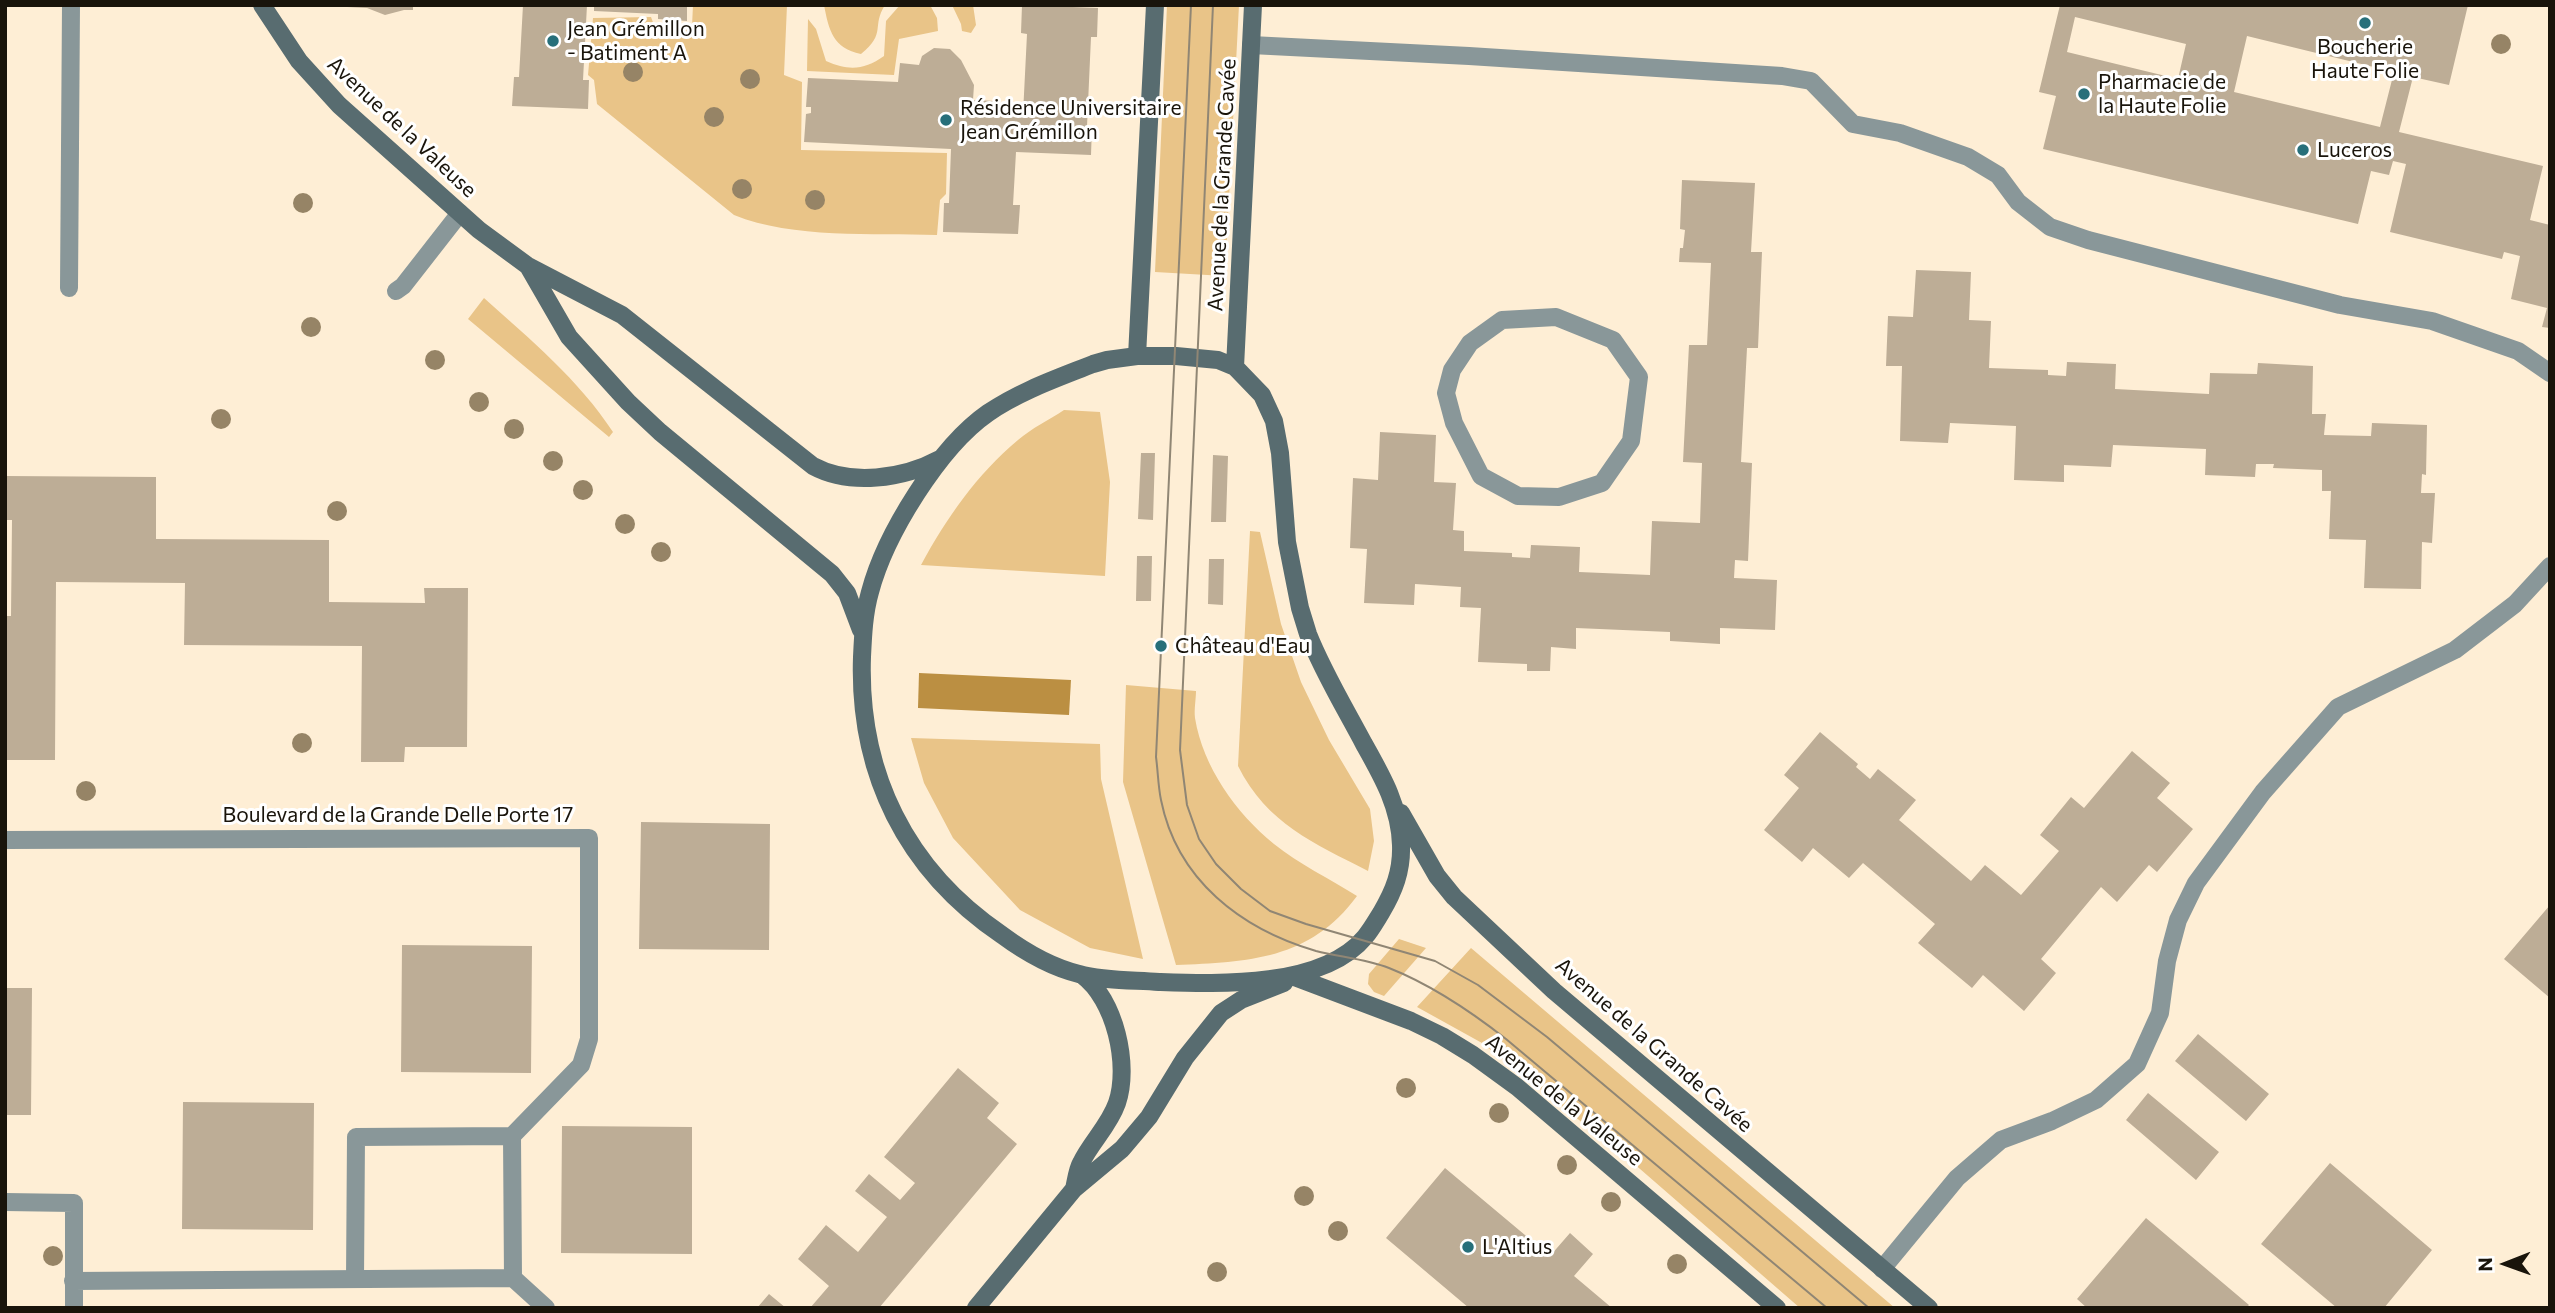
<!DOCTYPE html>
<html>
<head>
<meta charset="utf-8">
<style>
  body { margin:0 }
  #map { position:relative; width:2555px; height:1313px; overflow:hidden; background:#feeed5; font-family:Commissioner,sans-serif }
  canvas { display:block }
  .frame { position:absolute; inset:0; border:7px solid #19140b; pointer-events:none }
  .north { position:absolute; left:2471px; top:1229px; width:70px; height:70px; -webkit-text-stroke:5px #fff; paint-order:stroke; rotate:269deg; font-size:19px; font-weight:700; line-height:28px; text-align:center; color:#19140b }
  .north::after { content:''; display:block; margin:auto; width:24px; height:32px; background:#19140b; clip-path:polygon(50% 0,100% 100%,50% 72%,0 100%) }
</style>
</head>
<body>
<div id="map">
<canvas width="2555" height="1313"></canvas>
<div class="frame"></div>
<div class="north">N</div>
</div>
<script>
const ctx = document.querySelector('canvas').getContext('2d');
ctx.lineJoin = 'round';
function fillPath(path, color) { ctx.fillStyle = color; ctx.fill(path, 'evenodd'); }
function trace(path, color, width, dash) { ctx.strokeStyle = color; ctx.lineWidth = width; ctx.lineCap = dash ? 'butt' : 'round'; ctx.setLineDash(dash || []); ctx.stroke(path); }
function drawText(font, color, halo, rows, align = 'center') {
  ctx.font = font + ' Commissioner,sans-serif'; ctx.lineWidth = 6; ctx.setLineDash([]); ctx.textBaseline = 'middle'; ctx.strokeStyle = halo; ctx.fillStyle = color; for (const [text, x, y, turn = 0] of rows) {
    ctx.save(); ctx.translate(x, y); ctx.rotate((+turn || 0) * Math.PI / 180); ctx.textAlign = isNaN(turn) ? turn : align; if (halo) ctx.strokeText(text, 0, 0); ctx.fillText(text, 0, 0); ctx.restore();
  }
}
const green = new Path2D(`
  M693,5H787L784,75L802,82L801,150L947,153L946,194L940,200L937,235C873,233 793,239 734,215L597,104L594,80L588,75L593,18L651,17L654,25L692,26Z
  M824,5H885C871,27 887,33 861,54C833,48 829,31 824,5Z
  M900,5H930L937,18L938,31L899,39L894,75L807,71L808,19L816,29L826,61C849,71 864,70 884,56L886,21Z
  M952,5H973L976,25L971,33L962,31L961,24Z
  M1167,5H1239L1225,276L1155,272Z
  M484,298C530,339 579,380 613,432L609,437L468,319Z
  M1064,410L1100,412L1110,482L1105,576L921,565C946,519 977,474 1018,440C1032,428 1049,420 1064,410Z
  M1250,531L1260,532L1281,624L1301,682L1329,740L1370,809L1374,841L1368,871C1314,843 1267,824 1238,766Z
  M1126,685L1196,691C1196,699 1194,709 1195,718C1203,767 1236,813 1274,844C1299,864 1330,879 1357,896C1310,960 1248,962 1176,965L1123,782Z
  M911,738L1100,744L1101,779L1143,959L1090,948L1020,910L953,838L924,783Z
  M1399,939L1426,948L1384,996L1374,992L1368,984L1369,974Z
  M1471,948L1895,1308H1800L1632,1162L1482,1043L1417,1007Z`);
const water = new Path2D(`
  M919,673L1071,680L1069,715L918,708Z`);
const building = new Path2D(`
  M347,5H413V10H404L385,15L367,8L347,7Z
  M523,5H587L583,80H589L588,109L512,106L514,77H519Z
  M594,5H687V21L658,19V14L594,11Z
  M1022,5L1098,8L1097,37H1091L1087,126H1092L1091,155L1016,152L1013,205H1020L1018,234L943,232L944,203H949L951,149L804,142L806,114L811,113V107H806L808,78L898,82L900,63L919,65L922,56L934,48L950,49L961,60L974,85L973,100L996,101L995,113L1023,114L1027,34L1021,33Z
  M2060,5H2468L2449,85L2413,77L2399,132L2543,166L2530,220L2550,225V328L2542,327L2547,308L2511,299L2520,256L2504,252L2502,259L2390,232L2406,164L2393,161L2389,175L2371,171L2358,224L2043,149L2056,96L2039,92ZM2075,17L2186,44L2178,79L2067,52ZM2247,36L2394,72L2380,127L2234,92Z
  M1682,180L1755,183L1751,252H1762L1758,348H1747L1741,462L1752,463L1748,561L1735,560L1734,578L1777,580L1775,630L1720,628V644L1670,641V632L1576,628V649L1551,647L1550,671H1527V664L1478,662L1481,608L1460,607L1461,587L1415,584L1414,605L1364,603L1367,549L1350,548L1353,478L1378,480L1380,432L1436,435L1434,482L1456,483L1453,530L1464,531V551L1512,553V557L1530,558L1531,545L1580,547L1579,572L1650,575L1652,521L1700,523L1702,463L1683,462L1689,345H1707L1711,263L1679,262L1680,248H1683L1685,230L1680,229Z
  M1916,270L1971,272L1969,320L1991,321L1989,368L2048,370V375L2066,376L2067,362L2116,364L2115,389L2209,394L2210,373L2257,374L2258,363L2313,366L2312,414H2326L2324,435L2371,436L2372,423L2427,425L2426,475L2422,474L2421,493H2435L2432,543L2422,542L2421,589L2364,588L2366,540L2329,539L2331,491H2322V470L2273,468L2274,464H2256L2255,477L2205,475L2206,449L2113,445L2111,467L2064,465V482L2014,480L2016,426L1950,423L1948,443L1900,441L1902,366H1886L1888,316L1913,317Z
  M1141,453H1155L1153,520L1138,519Z
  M1213,455L1228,456L1226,522H1211Z
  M5,476L156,477V539L329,540V602L425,603L424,588H468L467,747H405L404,762H361L362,646L184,645L185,583L56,582L55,760H5V616H11L12,520H5Z
  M1137,556H1152L1151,601H1136Z
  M1209,559H1224L1223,605L1208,604Z
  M1820,732L1858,764L1856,767L1870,779L1878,769L1916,800L1899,820L1971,881L1985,865L2021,895L2059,851L2040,835L2071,797L2084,808L2132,751L2170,783L2157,798L2193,829L2157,872L2149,865L2117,902L2101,887L2041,959L2056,973L2024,1011L1983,975L1972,988L1918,943L1935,924L1863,863L1849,878L1813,848L1802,862L1764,830L1799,788L1784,775Z
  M641,822L770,824L769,950L639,949Z
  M2550,905V998L2504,959Z
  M402,945L532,946L531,1073L401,1072Z
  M5,988H32L31,1115H5Z
  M2198,1034L2269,1094L2246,1121L2175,1061Z
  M958,1068L999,1103L987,1118L1017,1144L879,1308H810L829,1286L798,1259L826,1225L858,1252L887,1217L855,1191L869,1174L900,1200L915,1183L884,1157Z
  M2148,1093L2219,1152L2196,1180L2126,1120Z
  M183,1102L314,1103L313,1230L182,1229Z
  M562,1126L692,1127V1254L561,1253Z
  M2330,1163L2432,1250L2384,1308H2337L2261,1244Z
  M1445,1168L1550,1256L1570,1233L1593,1254L1574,1276L1612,1308H1469L1386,1238Z
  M2146,1218L2249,1305L2246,1308H2087L2077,1299Z
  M769,1294L786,1308H757Z`);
const lane = new Path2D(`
  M1251,45L1469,56L1782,76L1811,81L1853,124L1900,133L1968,157L1998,175L2018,202L2050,227L2088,240L2340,305L2432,321L2518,351L2550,373
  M69,288L71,5
  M396,291L403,286L460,213
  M1556,317L1613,340L1639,377L1631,441L1602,483L1559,497L1518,496L1481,476L1454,423L1446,393L1452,370L1470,343L1502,320Z
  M1882,1269L1957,1178L2001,1140L2052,1121L2096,1100L2137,1064L2160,1013L2167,961L2178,920L2196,883L2263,792L2338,707L2455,650L2515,604L2550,566`);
const street = new Path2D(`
  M5,840L589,838V1039L581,1065L512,1136
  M5,1202L74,1203V1308
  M355,1279L356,1137L512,1136L513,1278L546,1308
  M73,1281L513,1278`);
const secondary = new Path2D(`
  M262,5L299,61L339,105L479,230L528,266L622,315L813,466C850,486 903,479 940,459
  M528,266L569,337L628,402L660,432L832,574L847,593L861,630
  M1137,356H1176L1218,360L1235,367L1262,395L1274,421L1280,453L1287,542L1300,608L1308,634C1323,672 1345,708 1364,744C1382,776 1400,807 1401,845C1402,871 1394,891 1381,913C1376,921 1371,930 1365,937C1323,988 1218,984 1159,982C1133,980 1104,981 1079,974C1051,967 1025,952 1002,935C906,870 858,773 862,657C863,635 864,613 870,592C885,535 939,447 988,413C1020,391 1058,378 1093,364L1107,360Z
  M1137,356L1155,5
  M1235,367L1253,5
  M1401,813L1437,876L1454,897L1554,991L1929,1308
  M1292,976L1411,1021L1442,1036L1473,1055L1517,1087L1777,1308
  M1074,1189C1076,1181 1077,1170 1081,1163C1091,1142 1109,1126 1117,1103C1130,1065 1115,999 1082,975
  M976,1308L1074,1189L1122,1149L1149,1117L1185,1058L1221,1013L1241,1000L1284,983`);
const tram = new Path2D(`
  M1191,5L1156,757C1158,771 1158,786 1161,800C1177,880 1241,929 1316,951C1340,957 1366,959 1389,968C1432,985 1469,1010 1506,1039L1827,1308
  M1213,5L1180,750L1187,805L1199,839L1216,864L1241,889L1270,911L1306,924L1435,961L1478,985L1547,1037L1869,1308`);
const trees = [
  [2501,44],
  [633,72],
  [750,79],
  [714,117],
  [742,189],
  [815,200],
  [303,203],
  [311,327],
  [435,360],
  [479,402],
  [221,419],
  [514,429],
  [553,461],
  [583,490],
  [337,511],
  [625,524],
  [661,552],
  [302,743],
  [86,791],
  [1406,1088],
  [1499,1113],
  [1567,1165],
  [1304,1196],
  [1611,1202],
  [1338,1231],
  [53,1256],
  [1677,1264],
  [1217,1272]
];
const markers = [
  [2365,23,7,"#276f7a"],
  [553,41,7,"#276f7a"],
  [2084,94,7,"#276f7a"],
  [946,120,7,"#276f7a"],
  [2303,150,7,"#276f7a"],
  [1161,646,7,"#276f7a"],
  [1468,1247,7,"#276f7a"]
];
const poiNames = [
  ["Jean Grémillon",567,29],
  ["- Batiment A",567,53],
  ["Boucherie",2365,47,"center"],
  ["Haute Folie",2365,71,"center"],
  ["Pharmacie de",2098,82],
  ["la Haute Folie",2098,106],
  ["Résidence Universitaire",960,108],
  ["Jean Grémillon",960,132],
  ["Luceros",2317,150],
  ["Château d'Eau",1175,646],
  ["L'Altius",1482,1247]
];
const streetNames = [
  ["Avenue de la Valeuse",402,127,43],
  ["Avenue de la Grande Cavée",1222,185,-87],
  ["Boulevard de la Grande Delle Porte 17",398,815],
  ["Avenue de la Grande Cavée",1654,1045,41],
  ["Avenue de la Valeuse",1564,1100,39]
];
fillPath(green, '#e9c488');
fillPath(water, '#bb8f42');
fillPath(building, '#bdad96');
trace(lane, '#899799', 18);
trace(street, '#899799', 18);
trace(secondary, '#586c70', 18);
trace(tram, '#908674', 2);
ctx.fillStyle = '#968466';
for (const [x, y] of trees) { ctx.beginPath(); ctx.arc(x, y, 10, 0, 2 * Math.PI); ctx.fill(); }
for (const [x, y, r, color] of markers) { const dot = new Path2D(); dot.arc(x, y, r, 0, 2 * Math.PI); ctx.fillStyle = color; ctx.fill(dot); trace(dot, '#fff', 2.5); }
drawText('21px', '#19140b', '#fff', poiNames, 'left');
drawText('21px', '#19140b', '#fff', streetNames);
</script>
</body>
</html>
